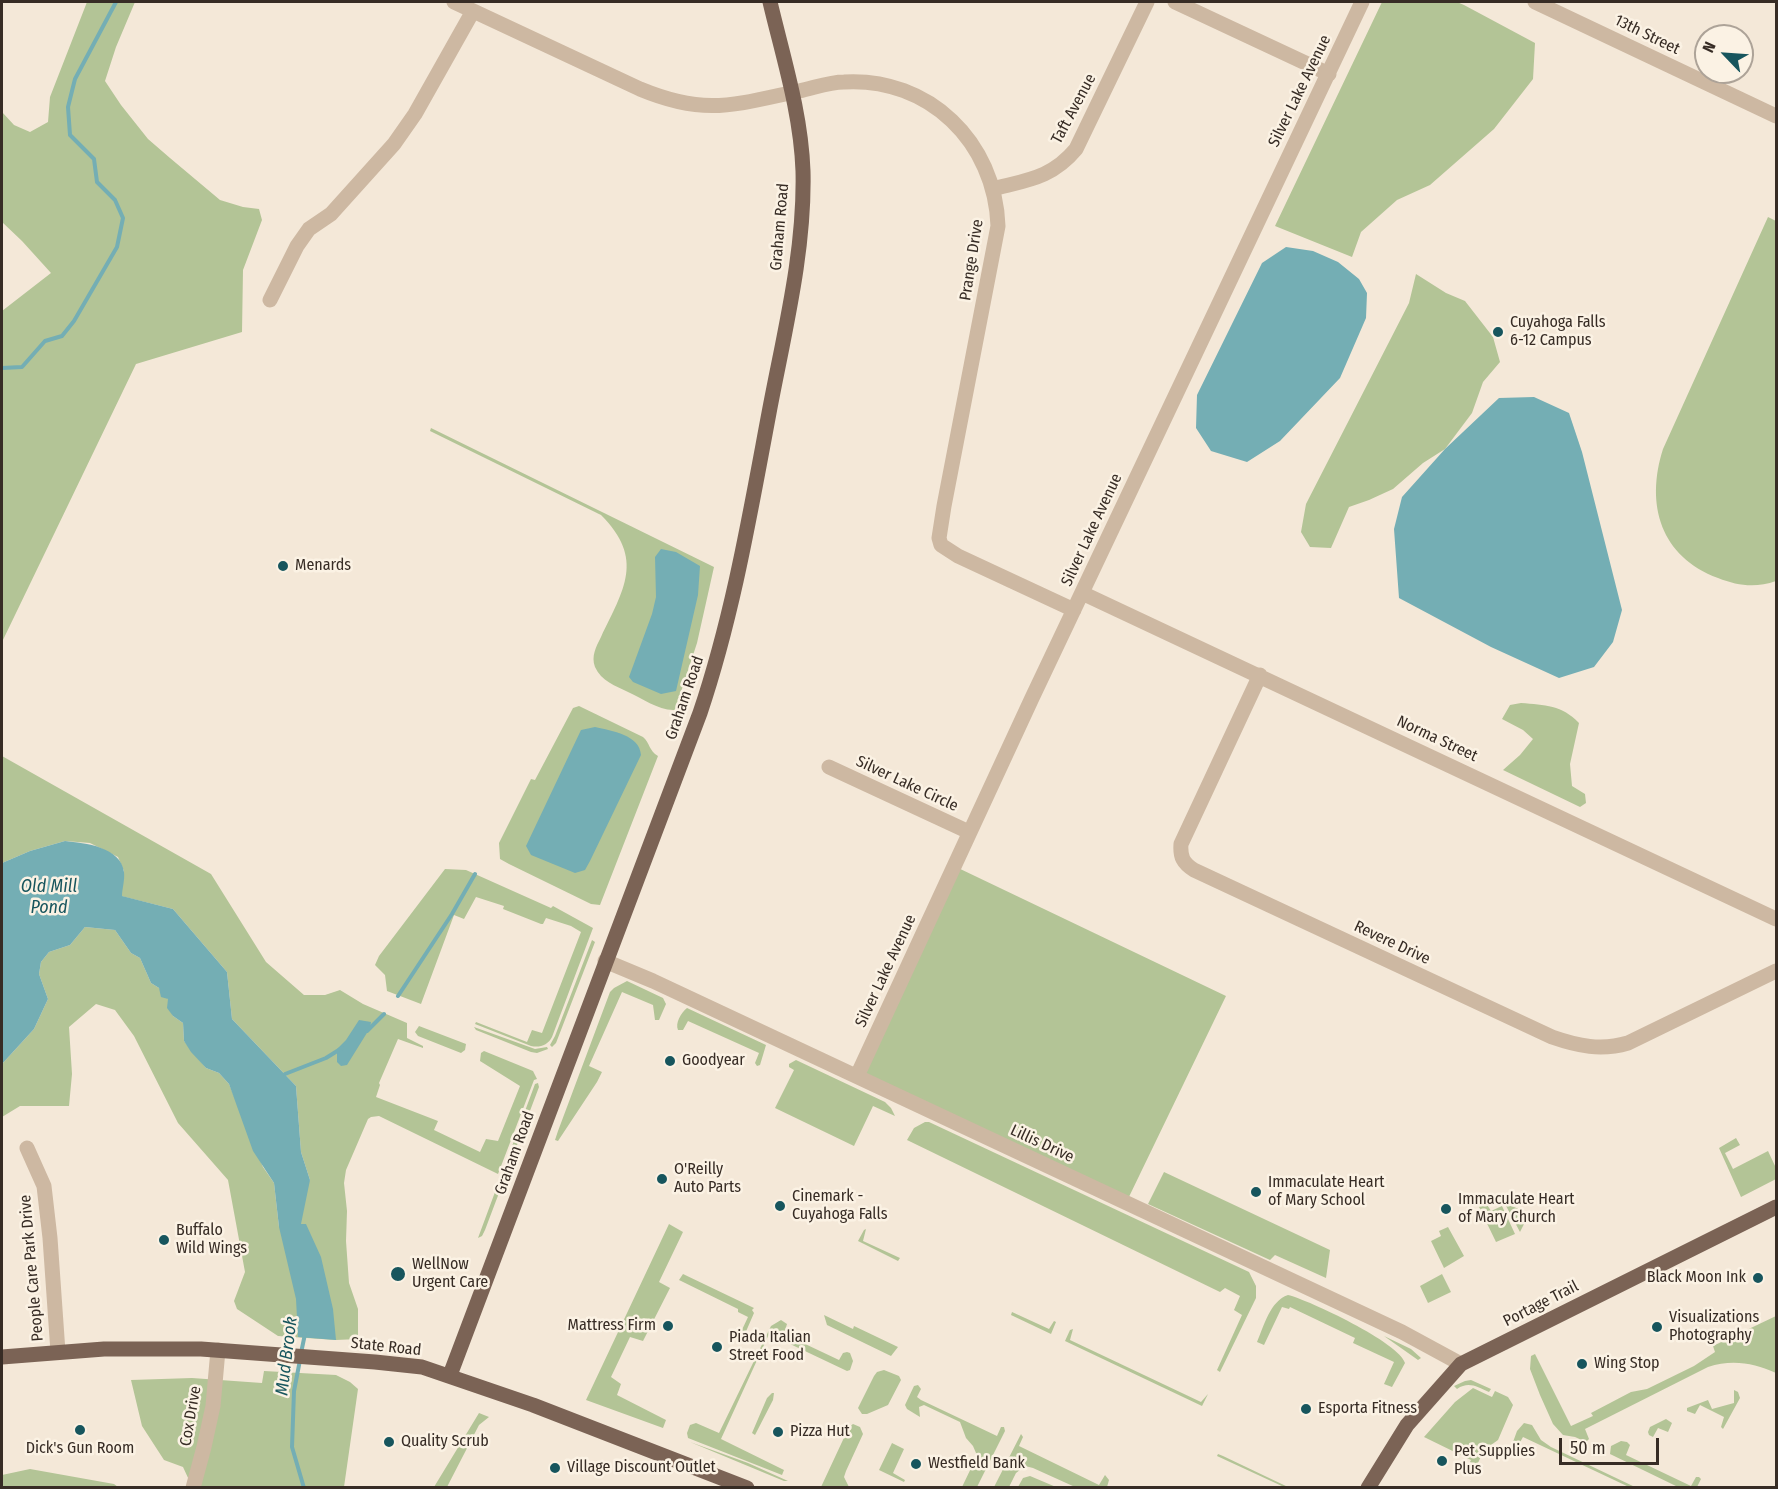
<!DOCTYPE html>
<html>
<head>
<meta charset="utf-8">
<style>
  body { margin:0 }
  #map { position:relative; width:1778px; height:1489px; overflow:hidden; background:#f4e8d8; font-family:"Fira Sans Condensed",sans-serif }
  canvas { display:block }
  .frame { position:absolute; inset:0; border:3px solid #372c25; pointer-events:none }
  .north { position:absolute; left:1694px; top:24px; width:60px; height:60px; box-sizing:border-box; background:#fbf2e4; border:2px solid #ada398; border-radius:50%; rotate:295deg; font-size:16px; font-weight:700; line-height:24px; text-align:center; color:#372c25 }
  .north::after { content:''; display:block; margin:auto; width:21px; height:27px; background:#17555d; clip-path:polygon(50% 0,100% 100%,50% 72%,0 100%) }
  .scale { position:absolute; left:1559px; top:1438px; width:100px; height:27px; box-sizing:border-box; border:3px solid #372c25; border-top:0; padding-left:8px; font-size:18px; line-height:21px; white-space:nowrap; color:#372c25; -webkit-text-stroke:4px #fbf2e4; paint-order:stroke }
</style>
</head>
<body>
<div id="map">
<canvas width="1778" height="1489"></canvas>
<div class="frame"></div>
<div class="north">N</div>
<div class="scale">50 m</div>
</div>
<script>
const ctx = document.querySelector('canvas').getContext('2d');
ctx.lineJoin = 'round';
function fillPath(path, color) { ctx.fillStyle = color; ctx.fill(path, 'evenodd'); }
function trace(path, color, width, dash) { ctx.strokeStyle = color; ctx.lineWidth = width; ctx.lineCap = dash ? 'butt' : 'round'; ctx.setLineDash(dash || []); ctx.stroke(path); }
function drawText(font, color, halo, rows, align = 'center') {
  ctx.font = font + ' "Fira Sans Condensed",sans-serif'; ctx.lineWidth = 5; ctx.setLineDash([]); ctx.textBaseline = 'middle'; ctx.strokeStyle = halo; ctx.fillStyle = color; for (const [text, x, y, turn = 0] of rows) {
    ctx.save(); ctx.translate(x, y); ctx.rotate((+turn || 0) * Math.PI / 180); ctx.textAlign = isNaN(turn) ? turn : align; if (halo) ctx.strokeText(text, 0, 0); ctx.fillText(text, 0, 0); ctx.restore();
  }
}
const green = new Path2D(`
  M87,2H135L116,47L105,81L121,105L148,139L170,158L220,200L243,207L259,209L262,220L243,270L242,332L136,364L2,642V311L51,273L22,241L2,222V112L14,125L30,132L48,122L50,97Z
  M1382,2H1457L1464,5L1535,43L1533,79L1494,129L1430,185L1397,200L1361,232L1352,257L1275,226Z
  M1768,217L1776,221V581C1756,588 1738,586 1718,578C1661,557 1645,505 1663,449Z
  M1416,274L1446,293L1465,301L1493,337L1500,362L1483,382L1472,413L1445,449L1423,463L1393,489L1369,500L1349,507L1331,548L1310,547L1301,532L1306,504L1409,303Z
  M431,428L714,567L697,643L675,710C659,711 642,698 628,692C616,686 601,681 595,667C591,656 596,647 601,637C624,589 645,559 601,515L430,431Z
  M1521,703C1545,705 1562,705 1579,723L1570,764L1572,786L1585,794L1586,803L1580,807L1503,770L1520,755L1533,739L1523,730L1502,719L1510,705Z
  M579,706L643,737C650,743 649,751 658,756L600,905L591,904L509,864L500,859L499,843L531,779L535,780L573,708Z
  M2,756L211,874L266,962L304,995H325L340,990L363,1004L407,1023V1038L423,1046V1048L398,1039L379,1083L380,1085L376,1097L438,1121L434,1130L480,1152L486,1139L498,1141L520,1086L480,1061L481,1053L484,1051L533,1071L537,1079L534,1080L498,1174L379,1116L371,1117L368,1119L346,1170L344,1183L347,1211L346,1241L349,1283L358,1309V1339L336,1340L278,1336L237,1309L234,1301L245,1272L228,1180L178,1123L134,1036L115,1010L96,1004L69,1027L72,1074L69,1106H20L2,1117V1064L34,1029L48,999L39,974L41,962L49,952L70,945L85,927L115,930L131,953L140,958L151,983L159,988L168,999L173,1016L183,1023L184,1041L206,1068L219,1073L229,1084L263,1167L274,1183L279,1227L310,1180L301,1152L296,1086L232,1019L227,972L173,909L121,896L124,871L118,857L90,843L65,841L30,851L2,863Z
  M954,866L1226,996L1126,1203L857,1076Z
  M445,869L466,870L551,908L553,906L593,928L552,1037C548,1045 540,1048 531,1046L475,1024L476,1022L527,1042L532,1030L542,1033L581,932L571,926L546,918L543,924H541L503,909L504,906L476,897L464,919L454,915L421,1004L387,991L385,975L375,965L379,956Z
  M592,940L595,942L556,1043L552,1047L550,1045L555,1036Z
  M627,981L663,998L666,1004L659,1020H655L653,1005L622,992L589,1066L602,1072L597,1082L558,1141L555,1140L558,1131L610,992L614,988Z
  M687,1008L766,1045L760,1065L757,1066L755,1063L759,1053L688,1021L683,1030H678C675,1023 681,1013 687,1008Z
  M419,1026L466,1044L465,1050L461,1053L418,1036L415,1032Z
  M474,1027L535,1049L547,1047L548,1049L537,1053L531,1052L476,1030Z
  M796,1060L885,1102L891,1108L895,1116L873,1106L854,1146L775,1108L794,1070L789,1067V1064Z
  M538,1083L539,1087L485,1230L482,1236L478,1238L535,1084Z
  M925,1122H929L1249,1272L1256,1286V1298L1220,1372L1217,1370L1242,1315L1234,1310L1240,1296L1225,1288L1220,1292L907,1140L914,1128Z
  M1736,1138L1740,1145L1725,1153L1733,1169L1768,1151L1776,1168V1179L1741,1197L1719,1148Z
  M1164,1172L1330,1250L1326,1278L1275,1255L1270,1260L1148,1204Z
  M1509,1202L1512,1206L1529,1214L1520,1232L1505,1204Z
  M1486,1203L1491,1211L1502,1206L1515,1234L1496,1242L1479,1207Z
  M669,1224L683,1232L659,1282L670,1288L643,1341L630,1337L611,1377L621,1384L617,1395L666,1420L663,1428L586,1400Z
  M1448,1227L1464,1256L1444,1268L1431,1241L1441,1236L1439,1231Z
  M866,1229L863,1241L900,1258L898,1261L858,1241L864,1230Z
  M683,1274L754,1308L752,1310L754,1313L741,1343L739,1344L743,1336L740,1334L748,1317L738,1312V1309L679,1280Z
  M1442,1274L1451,1292L1428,1303L1420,1286Z
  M1288,1295C1309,1300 1400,1343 1405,1363L1392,1387L1384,1384L1394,1362L1353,1343L1355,1338L1290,1307L1289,1309L1282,1307L1264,1345L1257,1342C1264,1326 1270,1301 1288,1295Z
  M1012,1312L1049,1329L1054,1321L1056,1322L1051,1334L1011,1315Z
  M824,1315L853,1329L854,1326L898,1347L891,1356L827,1325Z
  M1776,1316V1373C1754,1363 1732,1359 1708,1367L1585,1429L1589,1439L1586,1442L1575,1437L1563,1435L1553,1424L1540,1395L1530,1369L1531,1356L1535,1354L1571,1426L1593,1416L1591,1413L1631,1392L1647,1389L1694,1366L1715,1352L1713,1346Z
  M781,1320L787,1324L784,1334L839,1360L843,1353L847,1352L850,1353L853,1361L850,1370L847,1371L769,1334L721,1439L784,1470L782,1475L688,1438L687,1433L690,1425L696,1423L719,1433L771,1326Z
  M1073,1329L1070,1340L1201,1402L1208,1394L1202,1406L1065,1341L1070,1330Z
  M1384,1336L1411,1349L1421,1358L1418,1360Z
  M884,1370L899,1376L901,1380L888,1405L867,1414H862L858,1408L874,1376L877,1372Z
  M264,1371L336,1375L350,1382L358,1389L344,1487H186L189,1480L183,1467L164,1460L142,1426L131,1380L192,1378L262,1383Z
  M1471,1380L1491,1389L1489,1392C1477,1387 1469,1381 1457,1389L1454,1386L1465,1381Z
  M918,1385L921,1389L917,1397L921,1400L997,1436L1001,1427H1004L1005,1431L977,1487H962L974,1462L976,1453L973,1446L966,1438L960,1422L924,1405L919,1407L920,1417L907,1409L905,1405L914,1386Z
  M1473,1388L1492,1397L1495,1391L1508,1397L1513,1405L1498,1440L1484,1450L1477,1465L1470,1462L1471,1460L1424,1437L1455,1402Z
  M1734,1390L1738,1392L1740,1398L1723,1429L1721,1427L1724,1417L1700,1405L1695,1414L1687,1411V1408L1708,1400L1712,1409L1734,1403Z
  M772,1393H774L773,1400L755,1435L752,1433L767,1398Z
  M479,1413L489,1417L479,1425L447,1487H434Z
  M1666,1419L1672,1423L1668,1432L1658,1428L1653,1437L1649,1435L1648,1432L1650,1427Z
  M1524,1423L1532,1425L1541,1440L1551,1447L1635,1487H1629L1523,1437L1519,1444L1515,1445L1513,1442L1517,1431Z
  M853,1424L860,1427L863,1434L846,1471L844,1477L849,1487H821L849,1427Z
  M1021,1434L1023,1437L1019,1446L1099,1485L1105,1475L1109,1480L1107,1487H1075L1033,1468L1025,1466L1016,1473L1009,1487H994Z
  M1621,1441L1627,1442L1630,1445L1626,1455L1691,1486L1696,1477H1699L1701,1479L1697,1487H1678L1610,1454L1611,1446Z
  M690,1442L748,1463L788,1481H784Z
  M892,1443L904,1449L893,1473L905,1480L904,1482L879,1470Z
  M1218,1454L1223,1456L1288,1487H1284L1217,1456Z
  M30,1469L114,1484L118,1487H2V1475Z
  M1030,1476L1056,1487H1018L1023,1478Z`);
const water = new Path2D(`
  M1286,247L1313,251L1338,262L1359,279L1367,293L1366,318L1340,378L1280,441L1247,462L1211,451L1196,428L1197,395L1262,263Z
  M1534,397L1569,413L1582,452L1622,610L1613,642L1594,667L1559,678L1491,647L1399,598L1394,529L1402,497L1445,449L1499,398Z
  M661,549L676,552L700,566L698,595L676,691L661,694L633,682L629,677L652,614L656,597L655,557Z
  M595,727C612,731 640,735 641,755L590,861L585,870L575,873L531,855L526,846L581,730Z
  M65,841C85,843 121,847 124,872C125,880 122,889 122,896L173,909L227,972L232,1019L296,1086L301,1152L310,1180L301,1224H306L321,1257L333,1309L336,1340L298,1337L296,1299L279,1227L274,1183L253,1151L229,1084L219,1073L206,1068L191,1052L184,1041L183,1023L173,1016L167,1008L168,999L161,997L159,988L151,983L140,958L131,953L115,930L85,927L70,945L49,952L41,962L39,974L48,999L34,1029L2,1064V863L30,851Z
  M359,1020L371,1022L370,1028L347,1065L341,1066L337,1062V1049L346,1040Z`);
const stream = new Path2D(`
  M2,368L22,367L45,341L62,336L74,321L117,247L123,218L115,200L97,182L94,159L70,135L68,107L75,79L116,2
  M398,996L452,914L475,874
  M367,1031L384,1014
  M285,1074L326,1058L342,1048
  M301,1353L305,1334
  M300,1360L294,1391L292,1447L304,1488`);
const minor = new Path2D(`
  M454,2L640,89C705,116 733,105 799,91C814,88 829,82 844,82C929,77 995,142 998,226L944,506L939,538L941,545L958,556L1074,610
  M1175,2L1329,74
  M1535,2L1776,116
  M993,189C1027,180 1052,178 1076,149L1147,2
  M270,300L297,246L309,229L331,214L394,144L415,114L473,11
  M1082,593L1776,919
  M1260,675L1181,844C1180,857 1183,863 1194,870L1552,1037C1578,1046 1601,1051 1628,1043L1776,971
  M829,767L969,832
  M605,961L653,981L1402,1332L1461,1364
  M857,1076L1032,698L1362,2
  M27,1148L44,1186L50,1238L58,1352
  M193,1488L204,1447L213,1406L218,1350`);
const major = new Path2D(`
  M2,1357L104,1349H201L375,1362L422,1367L533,1405L747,1488
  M450,1375L700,713C733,615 750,514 769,413C784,333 805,252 803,171C801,113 783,57 770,2
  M1368,1488L1407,1425L1461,1364L1776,1207`);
const markers = [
  [1498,332,6,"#17555d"],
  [283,566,6,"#17555d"],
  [670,1061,6,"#17555d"],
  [662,1179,6,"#17555d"],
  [1256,1192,6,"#17555d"],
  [780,1206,6,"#17555d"],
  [1446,1209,6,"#17555d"],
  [164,1240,6,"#17555d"],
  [398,1274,8,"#17555d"],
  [1758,1278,6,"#17555d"],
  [668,1326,6,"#17555d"],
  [1657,1327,6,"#17555d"],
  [717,1347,6,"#17555d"],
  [1582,1364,6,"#17555d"],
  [1306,1409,6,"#17555d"],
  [80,1430,6,"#17555d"],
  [778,1432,6,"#17555d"],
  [389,1442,6,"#17555d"],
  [1442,1461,6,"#17555d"],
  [916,1464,6,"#17555d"],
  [555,1468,6,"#17555d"]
];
const streetNames = [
  ["13th Street",1647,35,26],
  ["Silver Lake Avenue",1300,91,-64],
  ["Taft Avenue",1074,109,-62],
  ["Graham Road",780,227,-85],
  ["Prange Drive",972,260,-81],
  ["Silver Lake Avenue",1092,530,-65],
  ["Graham Road",685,698,-71],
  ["Norma Street",1437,739,25],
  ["Silver Lake Circle",907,784,25],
  ["Revere Drive",1392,943,25],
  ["Silver Lake Avenue",886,971,-65],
  ["Lillis Drive",1042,1144,25],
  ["Graham Road",515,1153,-70],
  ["People Care Park Drive",32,1268,-95],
  ["Portage Trail",1541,1304,-27],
  ["State Road",386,1347,6],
  ["Cox Drive",191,1416,-80]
];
const poiNames = [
  ["Cuyahoga Falls",1510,323],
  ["6-12 Campus",1510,341],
  ["Menards",295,566],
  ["Goodyear",682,1061],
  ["O'Reilly",674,1170],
  ["Auto Parts",674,1188],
  ["Immaculate Heart",1268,1183],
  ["of Mary School",1268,1201],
  ["Cinemark -",792,1197],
  ["Cuyahoga Falls",792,1215],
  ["Immaculate Heart",1458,1200],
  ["of Mary Church",1458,1218],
  ["Buffalo",176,1231],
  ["Wild Wings",176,1249],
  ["WellNow",412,1265],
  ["Urgent Care",412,1283],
  ["Black Moon Ink",1746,1278,"right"],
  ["Visualizations",1669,1318],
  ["Photography",1669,1336],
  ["Mattress Firm",656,1326,"right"],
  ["Piada Italian",729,1338],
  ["Street Food",729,1356],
  ["Wing Stop",1594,1364],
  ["Esporta Fitness",1318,1409],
  ["Pizza Hut",790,1432],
  ["Quality Scrub",401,1442],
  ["Dick's Gun Room",80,1449,"center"],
  ["Pet Supplies",1454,1452],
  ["Plus",1454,1470],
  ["Westfield Bank",928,1464],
  ["Village Discount Outlet",567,1468]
];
const waterNames = [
  ["Old Mill",49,887],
  ["Pond",49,908],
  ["Mud Brook",287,1356,-83]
];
fillPath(green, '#b3c496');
fillPath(water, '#74aeb4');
trace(stream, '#74aeb4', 4);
trace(minor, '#cdb8a2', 15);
trace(major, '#7b6355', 15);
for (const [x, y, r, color] of markers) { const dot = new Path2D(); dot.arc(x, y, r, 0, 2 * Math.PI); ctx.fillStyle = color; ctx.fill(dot); trace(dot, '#fbf2e4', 2); }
drawText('16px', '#372c25', '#fbf2e4', streetNames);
drawText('16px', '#372c25', '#fbf2e4', poiNames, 'left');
drawText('italic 18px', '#17555d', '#fbf2e4', waterNames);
</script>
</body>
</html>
